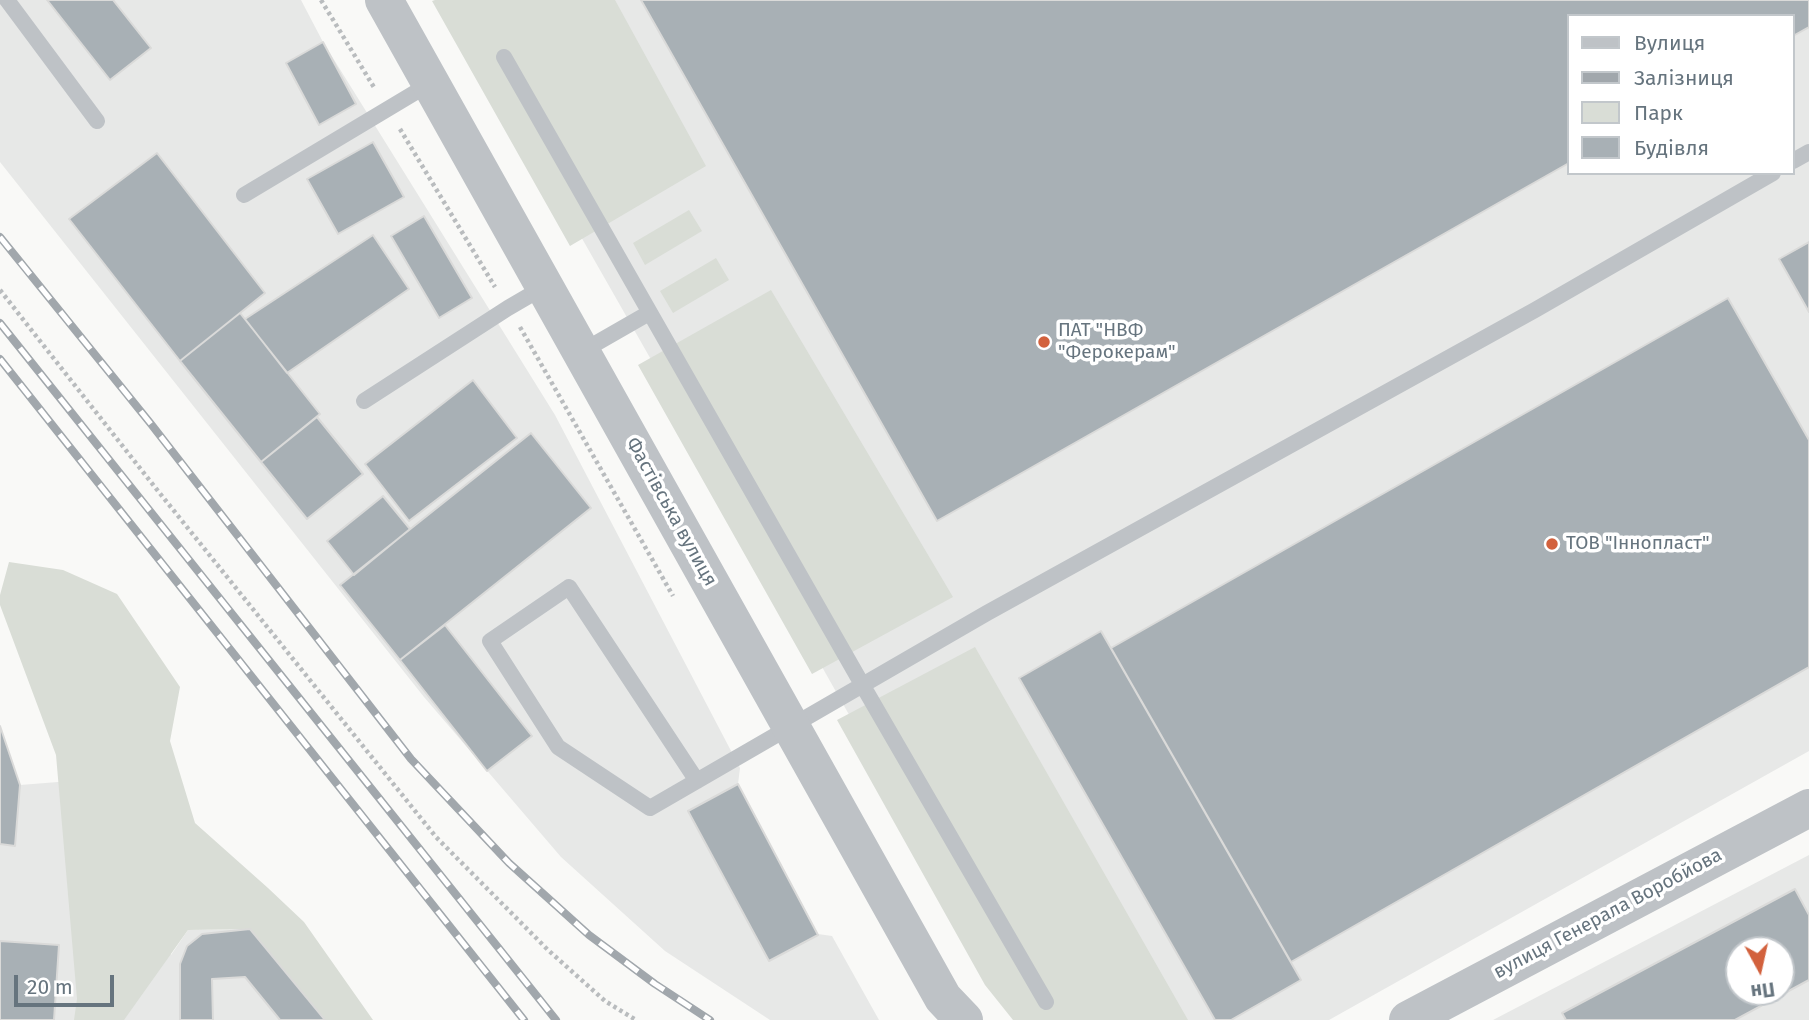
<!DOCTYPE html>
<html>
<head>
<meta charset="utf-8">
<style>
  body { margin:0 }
  #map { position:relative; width:1809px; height:1020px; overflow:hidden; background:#f9f9f7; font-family:"Fira Sans",sans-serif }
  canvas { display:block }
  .legend { position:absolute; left:1567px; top:14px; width:228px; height:161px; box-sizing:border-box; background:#fff; border:2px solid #c2c7cb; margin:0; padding:9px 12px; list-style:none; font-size:21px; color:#66747e }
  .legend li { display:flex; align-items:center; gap:14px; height:35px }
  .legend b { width:35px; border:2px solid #c2c7cb }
  .north { position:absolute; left:1725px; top:936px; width:70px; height:70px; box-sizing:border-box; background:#fff; border:2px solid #c2c7cb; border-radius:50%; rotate:172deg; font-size:19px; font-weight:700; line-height:28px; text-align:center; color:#66747e }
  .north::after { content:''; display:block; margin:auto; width:24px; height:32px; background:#d2613d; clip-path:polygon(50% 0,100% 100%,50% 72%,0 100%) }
  .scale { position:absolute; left:14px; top:975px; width:100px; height:32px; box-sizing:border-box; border:4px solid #66747e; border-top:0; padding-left:9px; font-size:21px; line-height:24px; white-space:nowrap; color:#66747e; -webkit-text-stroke:5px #fff; paint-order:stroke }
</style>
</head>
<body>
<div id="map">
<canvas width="1809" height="1020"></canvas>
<ul class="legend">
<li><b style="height:9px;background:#bec2c6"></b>Вулиця</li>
<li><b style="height:9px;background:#a1a7ac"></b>Залізниця</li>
<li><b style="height:19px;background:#d9ddd6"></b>Парк</li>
<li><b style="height:19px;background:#a8b0b5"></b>Будівля</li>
</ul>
<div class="north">Пн</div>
<div class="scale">20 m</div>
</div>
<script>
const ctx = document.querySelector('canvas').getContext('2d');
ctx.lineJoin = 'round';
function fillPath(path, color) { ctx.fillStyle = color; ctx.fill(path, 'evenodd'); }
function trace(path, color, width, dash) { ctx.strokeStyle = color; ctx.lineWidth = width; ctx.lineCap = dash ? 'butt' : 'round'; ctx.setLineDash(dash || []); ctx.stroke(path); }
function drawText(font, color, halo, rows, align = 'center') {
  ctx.font = font + ' "Fira Sans",sans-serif'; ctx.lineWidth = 7; ctx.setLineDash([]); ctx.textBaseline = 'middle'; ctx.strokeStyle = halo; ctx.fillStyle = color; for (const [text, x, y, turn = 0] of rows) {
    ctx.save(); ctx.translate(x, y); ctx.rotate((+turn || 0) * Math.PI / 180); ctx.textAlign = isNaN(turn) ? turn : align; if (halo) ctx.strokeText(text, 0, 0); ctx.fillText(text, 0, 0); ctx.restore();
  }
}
const built = new Path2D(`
  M0,0H301L323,42L555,415L740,768L738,784L818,934L832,936L879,1020H770L665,951L561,857L424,697L0,162Z
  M446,0H1809V751L1329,1020H1025L1014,1006L826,674L649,356ZM1569,16H1793V173H1569Z
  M0,726L20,785L146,775L171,955L188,930L250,929L325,1020H0Z
  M1809,855V1020H1493ZM1739,950H1781V992H1739Z`);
const green = new Path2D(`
  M435,0H615L706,166L570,246L432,1Z
  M689,210L702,231L645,265L633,243Z
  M716,258L729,280L673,313L660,291Z
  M771,290L953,597L812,674L638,365Z
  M9,562L63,570L117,594L180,687L170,741L195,823L268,888L304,922L373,1020H325L250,929L188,930L124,1020H74L77,999L56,755L0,605V595Z
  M975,647L1188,1020H1013L985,985L837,720Z`);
const building = new Path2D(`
  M47,0H113L151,48L110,80Z
  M641,0H1809V27L1793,36V16H1569V163L937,521Z
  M323,42L356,104L319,125L286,63Z
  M373,142L404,197L338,234L307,179Z
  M157,153L265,293L180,361L69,219Z
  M424,216L472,298L439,318L391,236Z
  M373,235L409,289L287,373L245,319Z
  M1809,242V312L1779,259Z
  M1728,298L1809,440V667L1291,962L1111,648Z
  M240,313L320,414L261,462L180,361Z
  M473,380L517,438L409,521L365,464Z
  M317,417L363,474L307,519L261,462Z
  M531,433L591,508L400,660L340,585Z
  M383,496L410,529L354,575L327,541Z
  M445,625L532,736L487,771L400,660Z
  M1101,631L1301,980L1231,1020H1215L1019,678Z
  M0,726L20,785L15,846L0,844Z
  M738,784L818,935L769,961L688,811Z
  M1795,889L1809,915V980L1735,1020H1566L1562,1013ZM1739,950H1781V992H1739Z
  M250,929L325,1020H280L245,977L212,979L213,1020H180V964L187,946L202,934Z
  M0,941L59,945L54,1020H0Z`);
const path = new Path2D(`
  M321,0L375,89
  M400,129L495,287
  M0,290L154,486L436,837L548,950L605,1001L636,1020
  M520,327L673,596`);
const service = new Path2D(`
  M7,0L97,121
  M504,57L863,686L1046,1002
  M1793,161L1809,152
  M244,195L431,83
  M581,352L649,313
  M364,401L508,308L544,287
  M697,781L569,587L490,641L558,747L650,808L987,613L1535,310L1773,173`);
const tertiary = new Path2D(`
  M384,0L943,998L964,1020
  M1408,1020L1809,808`);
const rail = new Path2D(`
  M0,237L151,424L411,759L509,863L589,935L655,984L710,1020
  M0,323L556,1020
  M0,359L524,1020`);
const markers = [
  [1044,342,7,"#d2613d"],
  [1552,544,7,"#d2613d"]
];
const poiNames = [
  ["ПАТ \"НВФ",1058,331],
  ["\"Ферокерам\"",1058,353],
  ["ТОВ \"Іннопласт\"",1566,544]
];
const streetNames = [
  ["Фастівська вулиця",671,512,61],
  ["вулиця Генерала Воробйова",1608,914,-28]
];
fillPath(built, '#e7e8e7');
fillPath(green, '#d9ddd6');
fillPath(building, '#a8b0b5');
trace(building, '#dadad9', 2);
trace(path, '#b9bcbe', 4.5, [3.5, 3.5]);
trace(service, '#bec2c6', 16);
trace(tertiary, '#bec2c6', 38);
trace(rail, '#a1a7ac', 8);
trace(rail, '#fff', 5, [16]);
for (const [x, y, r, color] of markers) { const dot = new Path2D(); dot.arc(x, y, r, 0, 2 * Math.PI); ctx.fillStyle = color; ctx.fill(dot); trace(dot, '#fff', 2.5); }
drawText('19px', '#66747e', '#fff', poiNames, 'left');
drawText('19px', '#66747e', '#fff', streetNames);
</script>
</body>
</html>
